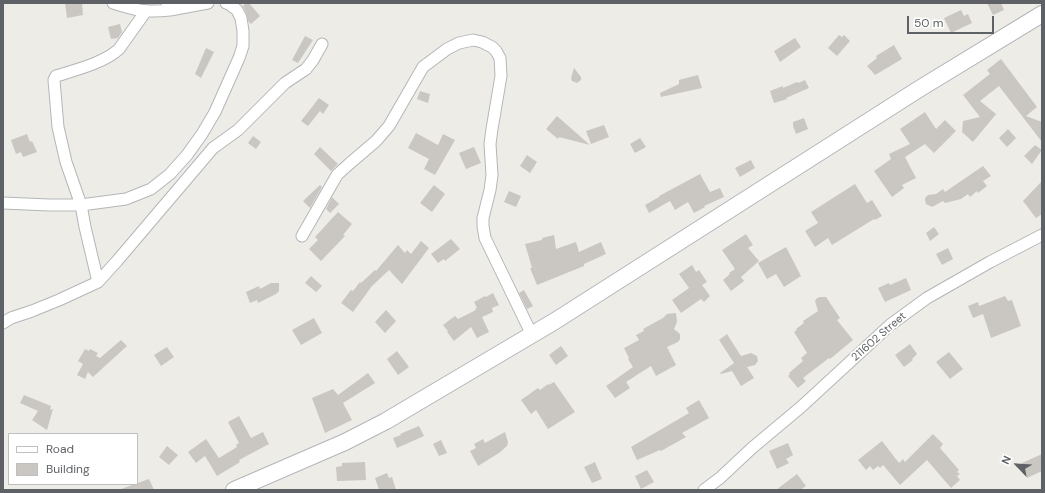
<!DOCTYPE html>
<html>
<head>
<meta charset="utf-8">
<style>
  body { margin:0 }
  #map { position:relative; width:1045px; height:493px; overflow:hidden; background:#eeece6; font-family:"DM Sans",sans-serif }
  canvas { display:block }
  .frame { position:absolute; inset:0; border:4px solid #5e6165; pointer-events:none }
  .legend { position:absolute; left:8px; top:433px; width:130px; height:52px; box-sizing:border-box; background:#fff; border:1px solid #bfc0c1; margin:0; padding:5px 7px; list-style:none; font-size:12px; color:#5e6165 }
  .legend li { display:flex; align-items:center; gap:8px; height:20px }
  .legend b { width:20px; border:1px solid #bfc0c1 }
  .north { position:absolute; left:997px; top:445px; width:40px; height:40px; -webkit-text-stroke:3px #fff; paint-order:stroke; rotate:295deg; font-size:11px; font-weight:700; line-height:16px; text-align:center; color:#5e6165 }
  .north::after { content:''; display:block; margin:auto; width:14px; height:18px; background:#5e6165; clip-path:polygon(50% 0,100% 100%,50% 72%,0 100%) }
  .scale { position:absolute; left:907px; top:16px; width:87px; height:18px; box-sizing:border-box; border:2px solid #5e6165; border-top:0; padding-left:5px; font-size:12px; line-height:14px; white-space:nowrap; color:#5e6165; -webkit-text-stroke:3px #fff; paint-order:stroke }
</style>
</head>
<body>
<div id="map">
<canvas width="1045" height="493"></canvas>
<div class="frame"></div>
<ul class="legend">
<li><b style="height:5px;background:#fff"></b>Road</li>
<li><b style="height:11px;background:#cac7c3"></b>Building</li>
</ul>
<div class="north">N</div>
<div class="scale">50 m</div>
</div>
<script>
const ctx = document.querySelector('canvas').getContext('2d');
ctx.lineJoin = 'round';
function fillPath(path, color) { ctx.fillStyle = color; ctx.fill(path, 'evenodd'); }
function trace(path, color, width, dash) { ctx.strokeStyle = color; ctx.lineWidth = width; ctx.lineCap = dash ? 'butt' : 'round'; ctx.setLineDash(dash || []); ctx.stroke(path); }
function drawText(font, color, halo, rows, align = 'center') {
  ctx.font = font + ' "DM Sans",sans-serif'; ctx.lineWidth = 3.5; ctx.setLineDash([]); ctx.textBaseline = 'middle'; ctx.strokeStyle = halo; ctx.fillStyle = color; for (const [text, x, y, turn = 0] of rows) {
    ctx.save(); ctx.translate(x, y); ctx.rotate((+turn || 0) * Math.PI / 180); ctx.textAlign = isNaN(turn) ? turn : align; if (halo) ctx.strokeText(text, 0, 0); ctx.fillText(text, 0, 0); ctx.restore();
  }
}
const building = new Path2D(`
  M65,3H82L83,15L67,18Z
  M246,3H249L260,16L251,24L248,21L247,15L243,6Z
  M987,3H1001L1004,10L993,15Z
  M961,10L964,16L968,14L972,23L951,33L944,18Z
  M120,24L122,32L118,38L111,39L108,27Z
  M839,35L842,37L844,35L850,41L837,56L828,48Z
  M305,36L313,40L298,63L292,60Z
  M795,38L801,47L780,62L774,51Z
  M894,45L902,59L875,75L867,66L877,58L876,56Z
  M206,48L214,52L201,78L195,74Z
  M1001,59L1037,107L1026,116L1042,122V142L999,86L980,101L996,114L997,113L973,142L962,132L963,121L980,117L963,95L990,74L987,70Z
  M574,68L581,77V80L577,83L572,81L571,78Z
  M698,75L702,88L661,97L660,93L679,84V80Z
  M805,80L809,88L786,98L787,99L774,103L770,91L783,86V88L797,82L798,83Z
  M420,91L430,94L428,103L417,99Z
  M319,98L329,105L323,114L320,111L308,126L301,121Z
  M925,112L936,129L945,120L956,131L934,153L925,144L905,157L916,178L902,185L904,188L892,197L874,171L891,159L889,154L910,144L900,129Z
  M557,116L590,145L559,137L558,139L546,129Z
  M804,118L808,129L796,134L793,126V122Z
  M604,125L609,137L591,144L586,131Z
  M1008,129L1016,138L1007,147L999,138Z
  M416,133L438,145L443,134L455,140L435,175L424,169L429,159L408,148Z
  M27,134L30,142L32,141L37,152L23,157L21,152L16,154L11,140Z
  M253,136L261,142L256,149L248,143Z
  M640,138L646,147L635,153L630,144Z
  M1035,145L1042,150L1032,164L1024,156Z
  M320,147L338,164L331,171L314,154Z
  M474,147L481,163L466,169L459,153Z
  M527,155L537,162L530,173L520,166Z
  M751,160L755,168L740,177L735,168Z
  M983,166L991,176L983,181L987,186L978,193L977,191L970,197L968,194L961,199L945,203L943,201L932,207L926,204L925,200V198L928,195L936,194L943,189L945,192Z
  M700,174L710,192L720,188L724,197L704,206L705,207L694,213L688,202L675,210L670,201L649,213L645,205L659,197V196Z
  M1042,181V214L1036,218L1023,201Z
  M855,184L867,203L872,200L882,216L875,220L874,219L832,245L828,238L815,247L805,231L818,223L811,212Z
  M320,185L322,187L310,208L303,201Z
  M434,185L445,194L432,212L420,203Z
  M509,191L521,196L516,207L504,202Z
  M332,197L339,204L330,213L326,209Z
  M338,212L352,224L343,235L345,236L321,261L309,249L318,240L315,237Z
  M934,227L939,234L930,241L926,233Z
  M746,234L753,245L748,248L759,261L741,277L744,281L731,291L723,280L730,274L729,273L735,269L722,250Z
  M554,235L556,249L576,242L579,252L601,242L606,254L584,264V266L537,285L530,268H532L525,244L542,240V238Z
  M451,239L460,249L445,261L444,259L438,263L431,254Z
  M421,241L429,248L402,284L389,270L372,286L353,312L341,303L351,290L353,291L360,282L361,283L375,270L376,271L398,245L405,253L407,250L411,254Z
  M786,247L801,276L784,287L776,274L767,279L758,263Z
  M948,248L953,259L942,265L936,254Z
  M692,265L696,272L699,270L707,282L702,285L710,296L704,302L701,299L681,313L672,300L689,288L679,274Z
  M311,276L322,286L316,292L305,283Z
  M906,278L911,290L885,302L878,288L889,283L890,285Z
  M271,283H279V291L276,294L258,303L257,300L250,303L246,292L259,286L260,289Z
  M524,290L533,306L527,309L519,293Z
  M493,293L499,305L492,308L493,312L482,317L489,332L477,338L471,327L454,341L447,332L448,331L443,325L455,316L458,319L476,310L475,309L477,308L474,302L485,296L486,297Z
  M1005,296L1008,301L1012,300L1021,326L991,338L983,314L973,318L968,306L978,302L979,306Z
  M820,297H826L840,318L837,320L853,340L830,359L829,358L803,378L806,381L798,388L788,376L790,374L789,373L803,361L801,358L807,353L794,332L797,330L796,329L804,323L803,321L818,311L815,301L817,298Z
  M386,310L396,321L385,333L375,322Z
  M676,313L677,322L674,329L680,334V339L678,342L667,347L676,365L656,376L651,366L626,382L630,388L615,398L606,386L633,367L628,359L629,358L624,348L639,340L636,335L644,331L643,329L663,318L667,314Z
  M314,318L322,333L301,345L292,330Z
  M727,334L741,356L751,353L757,356L758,361L755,365L747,367L754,378L741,386L732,371L721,374L720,373L734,363L719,340Z
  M121,340L127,346L93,377L88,372L85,379L77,375L83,364L78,361L85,349L89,351L90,349L98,353L96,356L100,358Z
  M910,344L917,354L912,359L913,360L904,367L895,355Z
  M561,346L568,356L556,365L549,355Z
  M167,347L174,357L161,366L154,355Z
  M397,351L409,367L398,375L387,359Z
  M949,352L963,369L950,379L936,362Z
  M368,373L375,383L343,403L352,420L325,433L312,398L333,389L338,395Z
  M554,382L575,412L548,429L536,410L531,414L521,400L538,388L540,390L548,384L549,385Z
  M24,395L51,406L50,410L53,409L47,430L32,420L38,411L20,403Z
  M699,400L709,418L682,433L686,437L661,451L660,450L637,460L631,447L689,413L686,408Z
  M239,416L251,438L263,432L269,444L239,460L240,462L217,476L205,456L196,463L188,452L206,439L219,458L237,447L236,445L239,443L228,422Z
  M419,426L424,436L397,448L393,438L401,435L400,434Z
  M505,432L508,442L507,446L499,453L478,466L470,451L476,448L474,444L483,439L485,443Z
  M933,434L943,444L940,448L959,470L957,472L960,474L957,476L960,480L951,488L927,460L900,485L883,465L880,468L878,466L873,470L870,466L866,470L858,460L882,441L899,463L903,459L905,462Z
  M441,440L447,453L439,456L433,444Z
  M788,443L793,455L786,459L789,463L777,469L769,451Z
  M167,446L178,455L169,465L159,457Z
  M1042,454V471L1027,478L1022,463Z
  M365,462L366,480L337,481L336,467L342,466V463Z
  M595,462L602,479L592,483L584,467Z
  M647,470L654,482L641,489L635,476Z
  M387,473L389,478L392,477L396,490H379L375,478Z
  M797,474L806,486L800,490H776Z
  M149,479L154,490H122L121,489Z`);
const street = new Path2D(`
  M113,3C135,10 146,13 170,10
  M167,3L170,10L208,3
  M146,11L119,49C104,63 75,70 56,76L54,80L58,127L66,162L81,205L126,199L151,189L170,174L187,155L202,134L215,112L239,58L243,46V31L241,18L237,10L229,4L226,3
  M3,203L49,205H81L85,227L98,282
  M302,236L337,175L349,164L376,141L389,126L423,67L447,49L459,43L473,40L482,42L492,47L496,51L500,58L501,76L492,129L490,144L492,175L490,190L483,218V226L485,238L532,335
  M3,323L11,318L32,311L59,300L98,282L117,261L213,148L238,130L285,83L306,69L313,60L322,44
  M704,490L720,478L752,448L801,407L890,325L927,298L990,262L1042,235`);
const secondary = new Path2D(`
  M234,490L345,442L386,421L555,321L919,89L1042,14`);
const streetNames = [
  ["211602 Street",879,337,-41]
];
fillPath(building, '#cac7c3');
trace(street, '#b3b6b9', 13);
trace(secondary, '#b2b5b9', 18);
trace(street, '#fff', 11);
trace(secondary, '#fff', 16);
drawText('11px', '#5e6165', '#fff', streetNames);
</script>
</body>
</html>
